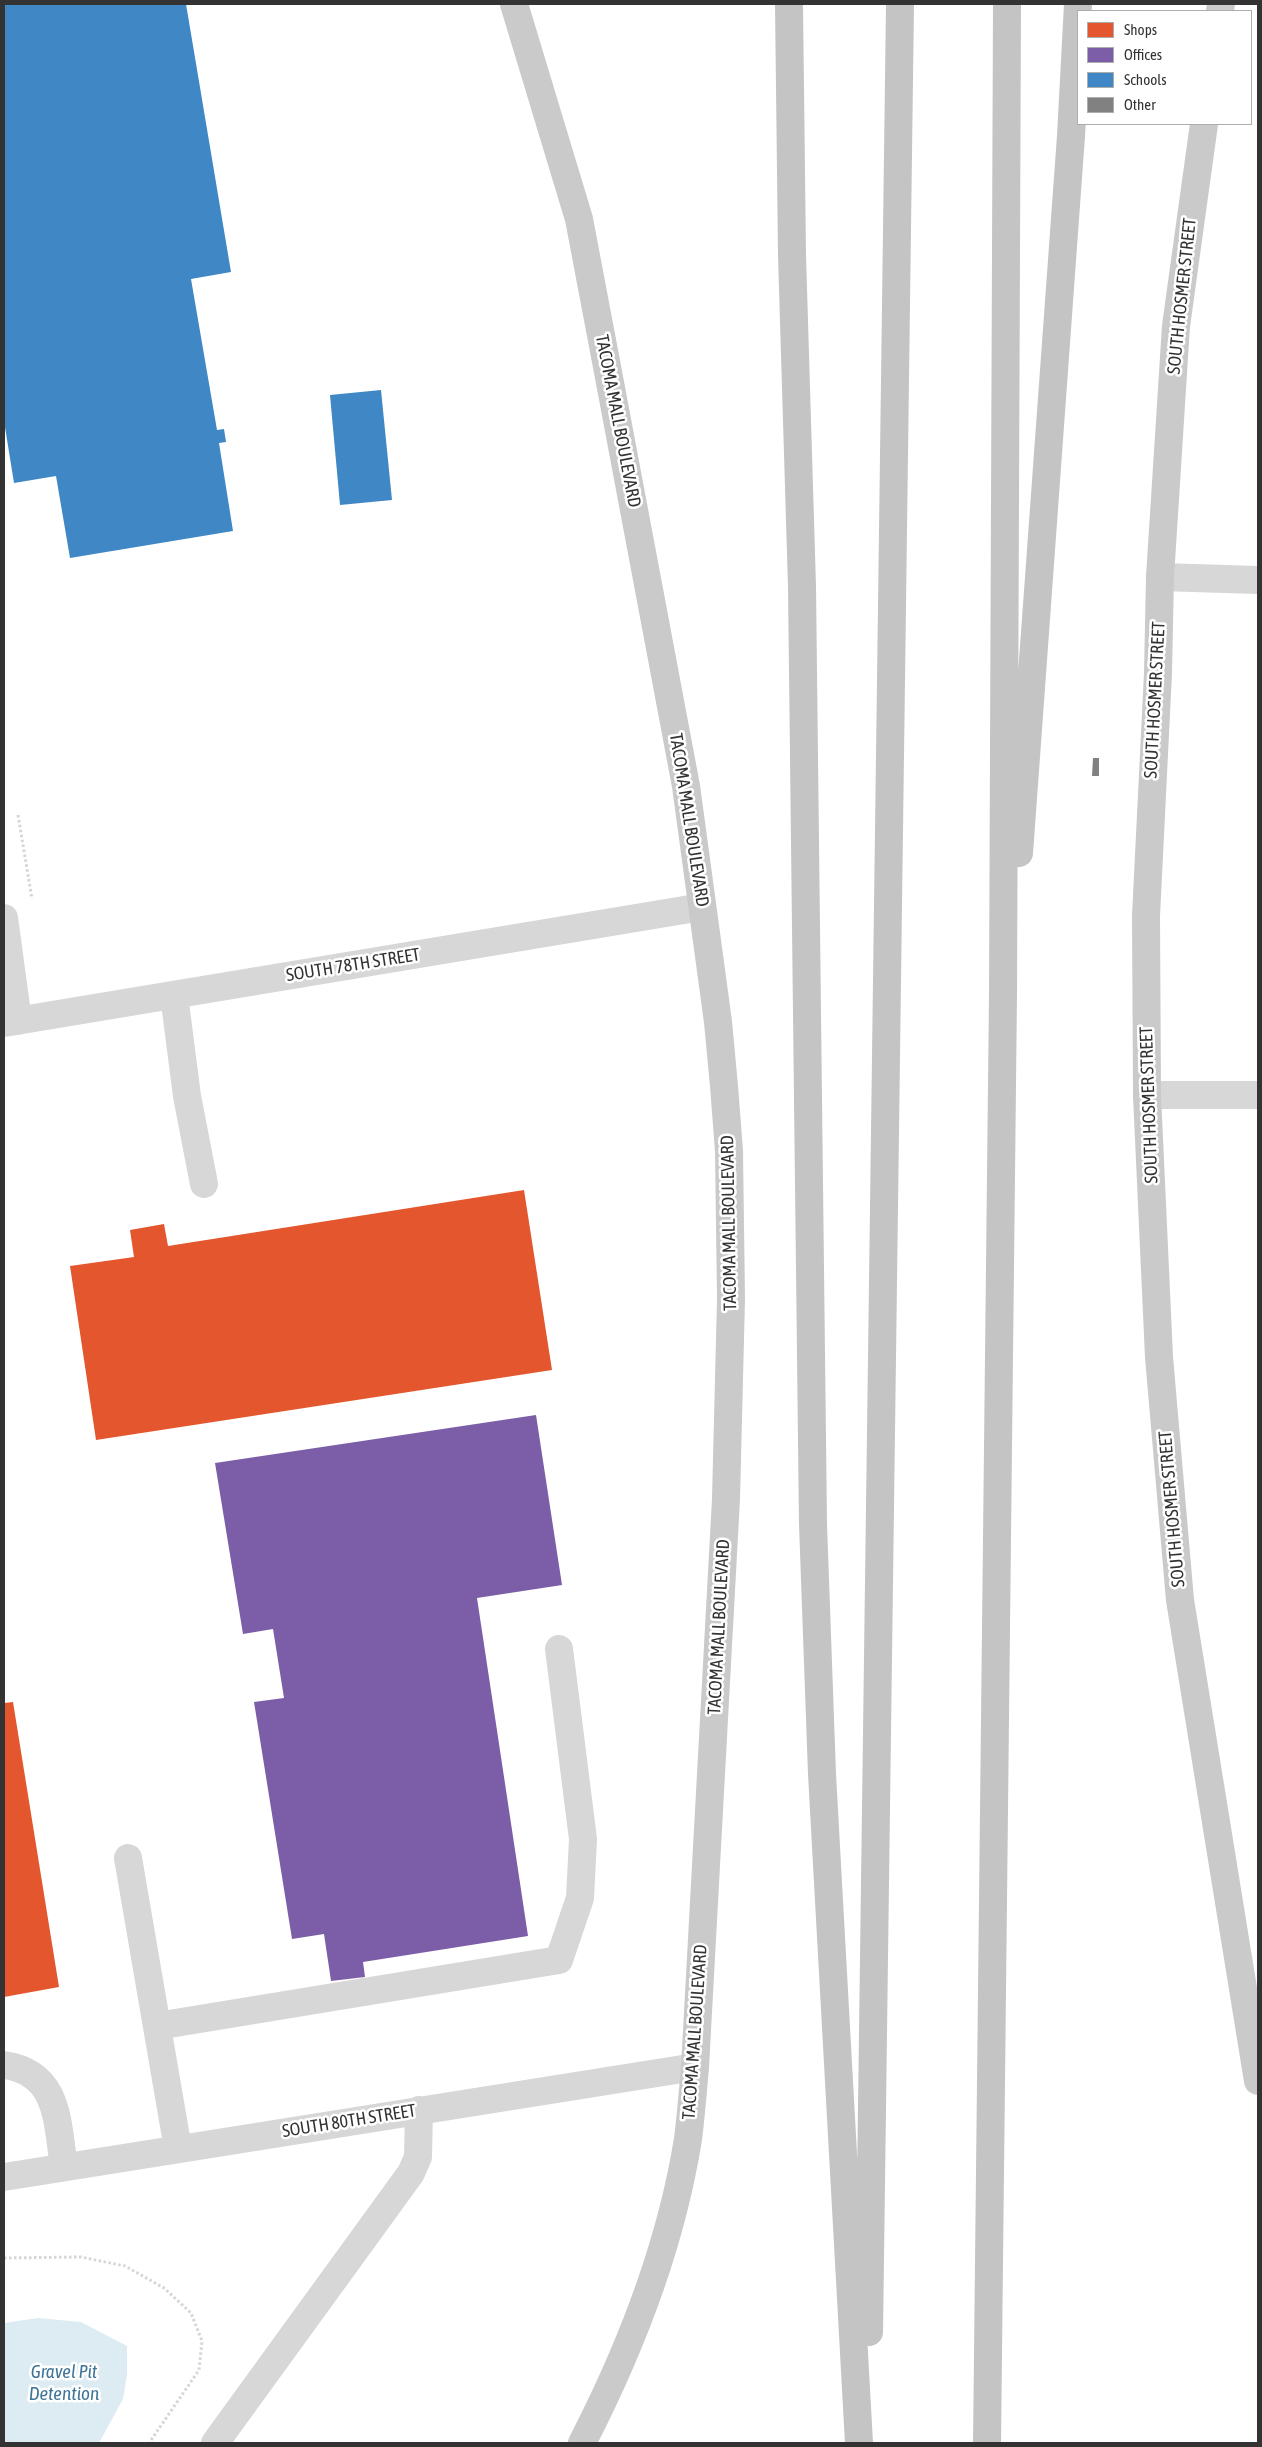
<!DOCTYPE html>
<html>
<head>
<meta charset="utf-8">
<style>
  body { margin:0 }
  #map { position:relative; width:1262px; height:2447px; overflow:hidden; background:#fff; font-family:"Asap Condensed",sans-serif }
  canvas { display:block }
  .frame { position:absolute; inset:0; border:5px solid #333; pointer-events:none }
  .legend { position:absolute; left:1077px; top:10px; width:175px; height:115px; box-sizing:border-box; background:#fff; border:1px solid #adadad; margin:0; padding:6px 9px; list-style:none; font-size:15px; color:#333 }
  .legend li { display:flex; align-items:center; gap:10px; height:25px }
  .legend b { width:25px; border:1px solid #adadad }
</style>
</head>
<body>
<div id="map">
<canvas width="1262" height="2447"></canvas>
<div class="frame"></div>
<ul class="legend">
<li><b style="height:14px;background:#e4572e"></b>Shops</li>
<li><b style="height:14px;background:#7b5ea7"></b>Offices</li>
<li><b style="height:14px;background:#3f88c5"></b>Schools</li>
<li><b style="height:14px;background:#818181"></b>Other</li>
</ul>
</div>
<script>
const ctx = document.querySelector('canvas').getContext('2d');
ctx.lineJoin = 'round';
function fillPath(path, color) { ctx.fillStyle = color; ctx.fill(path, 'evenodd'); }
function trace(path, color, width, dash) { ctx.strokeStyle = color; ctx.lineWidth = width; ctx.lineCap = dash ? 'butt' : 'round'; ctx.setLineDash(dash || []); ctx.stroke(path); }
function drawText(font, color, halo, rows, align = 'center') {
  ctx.font = font + ' "Asap Condensed",sans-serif'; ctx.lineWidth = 5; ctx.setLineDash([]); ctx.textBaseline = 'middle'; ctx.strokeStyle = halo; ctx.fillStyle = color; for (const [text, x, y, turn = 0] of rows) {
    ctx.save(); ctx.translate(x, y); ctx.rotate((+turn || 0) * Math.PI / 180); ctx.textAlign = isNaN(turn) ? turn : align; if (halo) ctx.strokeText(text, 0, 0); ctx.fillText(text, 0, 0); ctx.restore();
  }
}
const water = new Path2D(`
  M38,2318L81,2322L127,2346V2375L123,2399L99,2443H4V2323Z`);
const shops = new Path2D(`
  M524,1190L552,1370L96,1440L70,1266L134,1257L130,1230L164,1224L168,1246Z
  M13,1702L59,1987L4,1997V1703Z`);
const offices = new Path2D(`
  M536,1415L562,1585L477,1598L528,1936L363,1962L365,1977L331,1981L324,1934L292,1939L254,1702L284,1698L273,1629L243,1634L215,1463Z`);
const schools = new Path2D(`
  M4,4H186L231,272L191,279L217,430L224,429L226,442L219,443L233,531L70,558L56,476L14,483L4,421Z
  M381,390L392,500L340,505L330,395Z`);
const building = new Path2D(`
  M1093,758H1099V776H1092Z`);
const path = new Path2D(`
  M18,815L32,899
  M4,2258L81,2257L125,2266L164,2288L191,2313L202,2341L199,2370L149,2443`);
const minor = new Path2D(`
  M1160,577L1258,580
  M4,918L18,1021
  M174,995L187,1096L204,1184
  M4,1023L702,907
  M1147,1095H1258
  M128,1858L178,2149
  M157,2026L559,1960L580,1898L583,1839L559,1649
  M4,2065C60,2073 57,2123 64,2167
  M4,2177L695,2067
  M215,2443L411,2173L418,2157L419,2110`);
const major = new Path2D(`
  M514,4L579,219L608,372L686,786L718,1022L724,1086L729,1151L731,1299L726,1499L695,2067C693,2091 691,2115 688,2139C671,2245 631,2348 582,2443
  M1220,11L1221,4
  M1204,124L1176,326L1160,577L1158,673L1146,916L1147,1095L1159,1357L1180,1600L1258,2081`);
const highway = new Path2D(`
  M789,4L792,255L802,586L813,1524L822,1774L859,2443
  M1019,853L1071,136L1078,4
  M869,2332L900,4
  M987,2443L1003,994L1007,4`);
const streetNames = [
  ["SOUTH HOSMER STREET",1182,296,-84],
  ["TACOMA MALL BOULEVARD",618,421,79],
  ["SOUTH HOSMER STREET",1155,700,-87],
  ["TACOMA MALL BOULEVARD",689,820,81],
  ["SOUTH 78TH STREET",353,965,-9],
  ["SOUTH HOSMER STREET",1149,1105,-92],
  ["TACOMA MALL BOULEVARD",729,1223,-91],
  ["SOUTH HOSMER STREET",1172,1509,-95],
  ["TACOMA MALL BOULEVARD",719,1627,-87],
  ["TACOMA MALL BOULEVARD",695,2032,-86],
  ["SOUTH 80TH STREET",349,2121,-9]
];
const waterNames = [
  ["Gravel Pit",64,2372],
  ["Detention",64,2394]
];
fillPath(water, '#ddebf3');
fillPath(shops, '#e4572e');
fillPath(offices, '#7b5ea7');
fillPath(schools, '#3f88c5');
fillPath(building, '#818181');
trace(path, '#d6d6d6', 3, [2.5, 2.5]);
trace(minor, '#d7d7d7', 28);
trace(major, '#cacaca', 28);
trace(highway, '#c4c4c4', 28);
drawText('18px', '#333', '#fff', streetNames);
drawText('italic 19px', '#3f7597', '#fff', waterNames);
</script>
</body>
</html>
